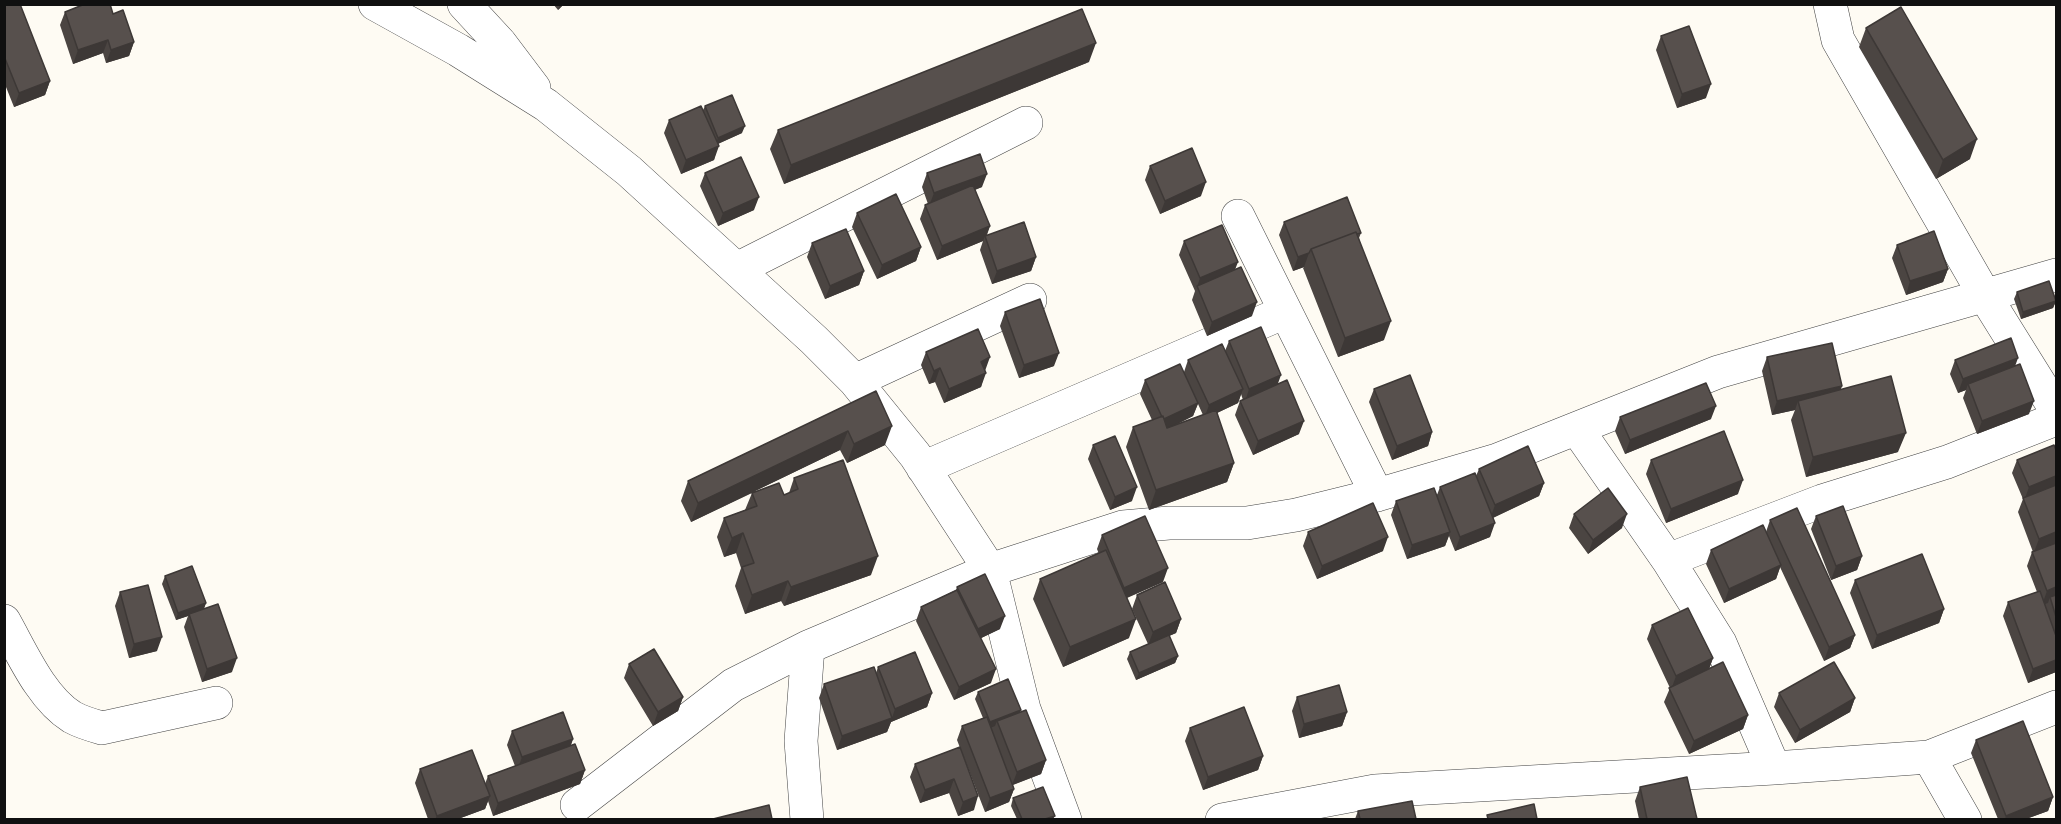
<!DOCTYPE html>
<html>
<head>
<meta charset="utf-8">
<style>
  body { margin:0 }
  #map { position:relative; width:2061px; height:824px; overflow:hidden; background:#fefbf3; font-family:"IBM Plex Serif",serif }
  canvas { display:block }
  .frame { position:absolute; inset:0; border:6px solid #101010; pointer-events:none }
</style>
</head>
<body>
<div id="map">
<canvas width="2061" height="824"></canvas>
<div class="frame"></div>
</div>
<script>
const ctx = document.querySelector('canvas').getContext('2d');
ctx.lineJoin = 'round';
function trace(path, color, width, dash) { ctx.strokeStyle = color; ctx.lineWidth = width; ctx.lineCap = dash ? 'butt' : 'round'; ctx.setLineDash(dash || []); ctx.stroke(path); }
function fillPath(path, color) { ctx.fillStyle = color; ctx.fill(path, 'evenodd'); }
const minor = new Path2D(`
  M375,4L458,50L546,105L629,171L814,340L855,381L915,455L990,570L1024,709L1065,820
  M464,4L500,43L534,88
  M1830,4L1838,40L1985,296L2056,410
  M1238,216L1377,495
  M737,269L1026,123
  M855,381L1030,300
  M1577,429L1668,560L1720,643L1774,768
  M923,468L1285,312
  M1668,560L1822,501L1947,462L2056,419
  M4,621C21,651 41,698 72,717C81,722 91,725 102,728L216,703
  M1929,757L1965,820
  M577,805L733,685L808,647L990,570L1123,527L1169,523H1247L1296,515L1377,495L1497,460L1718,372L2056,275
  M807,820L801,741L808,647
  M1222,820L1375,791L1774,768L1929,757L2056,707`);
const wall = new Path2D(`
  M4,4L50,81L45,95L14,107L4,82Z
  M553,4H564L558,10Z
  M65,12L113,14L134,42L129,56L106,63L103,53L73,64L60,25Z
  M1866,28L1970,159L1936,179L1859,47Z
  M1661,36L1706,98L1677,108L1656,50Z
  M1089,62L784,184L770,149L778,130Z
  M705,106L742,133L718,144L714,160L681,174L664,133L669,120L703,110Z
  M1150,166L1201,196L1160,214L1145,180Z
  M705,173L754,210L718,226L700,186Z
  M927,173L982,187L975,190L990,226L987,235L1036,257L1031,271L992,284L980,250L983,241L937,260L920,219L925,205L928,204L922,187Z
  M857,213L921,247L916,261L877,279L852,227Z
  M1284,222L1361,233L1359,238L1384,340L1338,357L1303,268L1304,267L1293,271L1279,235Z
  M1184,241L1235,269L1252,316L1207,336L1192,300L1195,291L1179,255Z
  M812,243L864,271L859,285L825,299L807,257Z
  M1897,245L1948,269L1943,282L1906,295L1892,258Z
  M2017,292L2056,301L2053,308L2021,319L2014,299Z
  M1005,312L1054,366L1019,378L1000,326Z
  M1229,341L1278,384L1299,434L1253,455L1235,415L1240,401L1243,400L1241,394L1238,403L1217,413L1234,463L1227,482L1149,510L1126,447L1133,427L1152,420L1140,394L1145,380L1184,372L1188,360L1225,351ZM1198,404L1203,415L1176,425L1193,416Z
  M926,352L985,371L981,387L944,403L935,382L929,384L921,365Z
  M1767,357L1842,386L1840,390L1898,452L1806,477L1791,420L1795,410L1772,415L1762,371Z
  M1955,360L2015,366L2029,414L1977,434L1963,398L1966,390L1958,393L1950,374Z
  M1374,389L1432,432L1428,446L1392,460L1369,402Z
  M876,391L885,445L847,463L840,450L755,491L784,495L789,493L794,478L871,575L784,606L781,601L745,614L735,586L741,568L736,553L724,557L717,537L724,518L745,510L752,493L691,522L681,501L688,481Z
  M1620,417L1711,419L1625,454L1615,431Z
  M1093,445L1132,501L1110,510L1088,459Z
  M2056,450V672L2028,683L2003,616L2008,602L2037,592L2027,566L2032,552H2033L2018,512L2023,499L2012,473L2017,460Z
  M1651,460L1738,494L1666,523L1646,474Z
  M1479,469L1544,483L1539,496L1493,518L1490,537L1455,551L1449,536L1445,546L1407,559L1391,515L1396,501L1437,495L1440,487L1476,476Z
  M1574,514L1622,528L1588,554L1569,528Z
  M1816,516L1862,556L1857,570L1831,580L1811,529Z
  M1770,520L1855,635L1850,648L1824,661L1780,567L1776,579L1724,603L1706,564L1711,550L1766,532Z
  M1308,532L1383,551L1317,579L1303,546Z
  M1102,535L1163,582L1127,598L1129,638L1063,667L1033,599L1040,579L1099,554L1097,549Z
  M165,576L206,603L204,609L232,672L202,682L184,627L188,616L176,620L162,584Z
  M1855,580L1944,609L1939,623L1872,649L1850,593Z
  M957,587L1000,629L981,638L991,683L954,700L916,621L921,607L956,590Z
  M120,592L157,651L129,658L115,606Z
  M1137,595L1181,619L1176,633L1169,636L1178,656L1175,663L1136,680L1127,659L1130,652L1148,644L1132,609Z
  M1652,625L1713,658L1709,669L1748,715L1743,729L1689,754L1664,702L1670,688L1647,639Z
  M629,664L683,697L678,711L653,726L624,678Z
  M878,667L932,693L927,707L891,722L887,732L837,750L819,698L824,684L876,673Z
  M978,692L1020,712L1046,760L1041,774L1013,785L1014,789L1009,802L985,812L957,740L962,726L983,718L975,699Z
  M1779,693L1855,698L1850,712L1795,743L1774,707Z
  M1297,697L1347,712L1342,726L1299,738L1292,711Z
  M1190,728L1263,756L1258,770L1203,790L1185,741Z
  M512,731L573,739L571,745L585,770L580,784L493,816L488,801L485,809L458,819H428L415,783L420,769L485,784L488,776L515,766L507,745Z
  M1976,740L2053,797L2048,811L2026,819H1998L1971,753Z
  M960,747L974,810L958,816L949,793L920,803L910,777L915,764Z
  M1640,787L1697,819H1639L1635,801Z
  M1013,798L1053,819H1017L1011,806Z
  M1358,811L1416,819H1355Z`);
const shadedWall = new Path2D(`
  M560,4H564L558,10Z
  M108,40L103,53L73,64L78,50Z
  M134,42L129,56L106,63L111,50Z
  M1096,43L1089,62L784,184L791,165Z
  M50,81L45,95L14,107L19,93Z
  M1711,84L1706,98L1677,108L1682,94Z
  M745,126L742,133L715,145L718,138Z
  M1977,139L1970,159L1936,179L1943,160Z
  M719,146L714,160L681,174L686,160Z
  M987,174L982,187L929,206L934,193Z
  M1206,182L1201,196L1160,214L1165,201Z
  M759,197L754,210L718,226L723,213Z
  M990,226L985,238V236L983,241L937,260L942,246Z
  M921,247L916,261L877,279L882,265Z
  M1309,253L1304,267L1293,271L1298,257Z
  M1036,257L1031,271L992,284L997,271Z
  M1238,262L1233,275L1197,287L1200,278Z
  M1948,269L1943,282L1906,295L1910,281Z
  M864,271L859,285L825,299L830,286Z
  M2056,301L2053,308L2021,319L2023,312Z
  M1257,302L1252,316L1207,336L1212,322Z
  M1391,321L1384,340L1338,357L1345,338Z
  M1059,353L1054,366L1019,378L1024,365Z
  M990,357L985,371L981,362Z
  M2018,358L2013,372L1968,384L1966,390L1958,393L1963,379Z
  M940,368L935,382L929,384L934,371Z
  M986,373L981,387L944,403L949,389Z
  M1281,375L1276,389L1245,402L1249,389Z
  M1842,386L1837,400L1798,401L1795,410L1772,415L1777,401Z
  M1243,389L1238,403L1204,419L1209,405Z
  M2034,401L2029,414L1977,434L1982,421Z
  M1198,403L1193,416L1158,433L1163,420Z
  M1716,406L1711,419L1625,454L1630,440Z
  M1304,421L1299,434L1253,455L1258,441Z
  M892,426L885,445L847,463L854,444Z
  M848,431L840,450L691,522L698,503Z
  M1432,432L1428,446L1392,460L1397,446Z
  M1906,433L1898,452L1806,477L1813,457Z
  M1234,463L1227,482L1149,510L1156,490Z
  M2056,476V488L2024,501L2029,487Z
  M1743,480L1738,494L1666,523L1671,509Z
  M1544,483L1539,496L1490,519L1495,505Z
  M1137,487L1132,501L1110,510L1115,497Z
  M1627,514L1622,528L1588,554L1593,540Z
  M1495,523L1490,537L1455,551L1460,537Z
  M1450,532L1445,546L1407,559L1412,545Z
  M2056,532V543L2034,552L2039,539Z
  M743,533L736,553L724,557L732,538Z
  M1388,537L1383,551L1317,579L1322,566Z
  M878,556L871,575L784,606L791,587Z
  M1862,556L1857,570L1831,580L1836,566Z
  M1781,565L1776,579L1724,603L1729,589Z
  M1168,568L1163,582L1119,601L1124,588Z
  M788,581L781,601L745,614L752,595Z
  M2056,587V599L2050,597L2048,603L2042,605L2047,591Z
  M206,603L203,610L189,614L188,616L176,620L178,613Z
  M1944,609L1939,623L1872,649L1877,635Z
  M1005,616L1000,629L973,642L978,629Z
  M1136,619L1129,638L1063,667L1070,647Z
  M1181,619L1176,633L1148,645L1153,632Z
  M1855,635L1850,648L1824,661L1829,647Z
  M162,637L157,651L129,658L134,644Z
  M1178,656L1175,663L1136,680L1139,673Z
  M237,658L232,672L202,682L207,669Z
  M1713,658L1708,672L1671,690L1676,676Z
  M2056,660V672L2028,683L2033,669Z
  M996,669L991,683L954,700L959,687Z
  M932,693L927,707L891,722L887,732L837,750L842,736L892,718L895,709Z
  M683,697L678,711L653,726L658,712Z
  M1855,698L1850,712L1795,743L1800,730Z
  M1021,710L1018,717L997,721L995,726L988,729L990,722Z
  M1347,712L1342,726L1299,738L1304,724Z
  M1748,715L1743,729L1689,754L1694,741Z
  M573,739L568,752L517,771L522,757Z
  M1263,756L1258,770L1203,790L1208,777Z
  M1046,760L1041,774L1012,785L1017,772Z
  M585,770L580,784L493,816L498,803Z
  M954,779L949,793L920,803L925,790Z
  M1014,789L1009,802L985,812L990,798Z
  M490,796L485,809L458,819H435L437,816Z
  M978,796L974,810L958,816L963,802Z
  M2053,797L2048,811L2026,819H2005L2006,816Z
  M1055,816L1053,819H1045Z`);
const building = new Path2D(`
  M4,4H20L50,81L19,93L4,56Z
  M85,4H110L113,14L123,10L134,42L111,50L108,40L78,50L65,12Z
  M1901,7L1977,139L1943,160L1866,28Z
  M1082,9L1096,43L791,165L778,130Z
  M1689,26L1711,84L1682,94L1661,36Z
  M732,95L745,126L718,138L705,106Z
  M701,106L719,146L686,160L669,120Z
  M1192,148L1206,182L1165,201L1150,166Z
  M980,154L987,174L934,193L927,173Z
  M741,157L759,197L723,213L705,173Z
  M973,185L990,226L942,246L925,205Z
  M896,194L921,247L882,265L857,213Z
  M1347,197L1361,233L1357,234L1356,232L1311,249L1309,253L1298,257L1284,222Z
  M1024,222L1036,257L997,271L985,236Z
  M1222,225L1238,262L1200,278L1184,241Z
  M846,229L864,271L830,286L812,243Z
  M1934,231L1948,269L1910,281L1897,245Z
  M1356,232L1391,321L1345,338L1311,249Z
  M1241,267L1257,302L1212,322L1197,286Z
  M2049,281L2056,301L2023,312L2017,292Z
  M1040,299L1059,353L1024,365L1005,312Z
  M1261,327L1281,375L1249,389L1229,341Z
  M978,329L990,357L981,362L986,373L949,389L940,368L934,371L926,352Z
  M2011,338L2018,358L1963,379L1955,360Z
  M1832,343L1842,386L1777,401L1767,357Z
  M1222,344L1243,389L1209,405L1188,360Z
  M1180,364L1198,403L1164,419L1163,416L1162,417L1145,380Z
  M2020,364L2034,401L1982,421L1968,384Z
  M1410,375L1432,432L1397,446L1374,389Z
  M1891,376L1906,433L1813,457L1798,401Z
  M1287,380L1304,421L1258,441L1240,401Z
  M1706,383L1716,406L1630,440L1620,417Z
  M876,391L892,426L854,444L848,431L698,503L688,481Z
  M1216,410L1234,463L1156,490L1133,427L1163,416L1167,428Z
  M1724,431L1743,480L1671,509L1651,460Z
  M1115,436L1137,487L1115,497L1093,445Z
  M2054,445L2056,450V476L2029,487L2017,460Z
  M1528,446L1544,483L1495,505L1479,469Z
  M843,460L878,556L791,587L788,581L752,595L742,567L754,563L743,533L732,538L724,518L757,506L752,493L779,483L784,495L798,489L794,478Z
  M1475,473L1495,523L1460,537L1440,487Z
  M2056,485V532L2039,539L2023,498Z
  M1434,488L1450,532L1412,545L1396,501Z
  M1608,488L1627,514L1593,540L1574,514Z
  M1373,503L1388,537L1322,566L1308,532Z
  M1843,506L1862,556L1836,566L1816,516Z
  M1797,508L1855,635L1829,647L1770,520Z
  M1145,516L1168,568L1124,588L1102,535Z
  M1763,525L1781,565L1729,589L1711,550Z
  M2056,543V587L2047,591L2032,552Z
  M1106,550L1136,619L1070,647L1040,579Z
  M1922,554L1944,609L1877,635L1855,580Z
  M192,566L206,603L178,613L165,576Z
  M985,574L1005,616L978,629L957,587Z
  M1165,582L1181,619L1153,632L1137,595Z
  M148,585L162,637L134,644L120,592Z
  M957,590L996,669L959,687L921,607Z
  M2040,591L2056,636V660L2033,669L2008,602Z
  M2056,595V617L2050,597Z
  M218,604L237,658L207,669L189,614Z
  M1688,608L1713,658L1676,676L1652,625Z
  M1169,635L1178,656L1139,673L1130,652Z
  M654,649L683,697L658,712L629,664Z
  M915,652L932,693L895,709L878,667Z
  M1723,662L1748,715L1694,741L1669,688Z
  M1834,662L1855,698L1800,730L1779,693Z
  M874,667L892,718L842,736L824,684Z
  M1008,679L1021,710L990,722L978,692Z
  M1339,685L1347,712L1304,724L1297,697Z
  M1244,707L1263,756L1208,777L1190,728Z
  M1026,710L1046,760L1017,772L997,721Z
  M563,712L573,739L522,757L512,731Z
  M987,717L1014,789L990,798L962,726Z
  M2023,721L2053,797L2006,816L1976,740Z
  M575,744L585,770L498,803L488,776Z
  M960,747L978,796L963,802L954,779L925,790L915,764Z
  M472,750L490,796L437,816L420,769Z
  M1687,777L1697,819H1647L1640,787Z
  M1043,787L1055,816L1045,819H1022L1013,798Z
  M1412,801L1416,819H1360L1358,811Z
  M1534,804L1537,819H1488L1487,815Z
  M769,805L772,819H713Z`);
trace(minor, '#434343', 34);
trace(minor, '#fff', 33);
fillPath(wall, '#4b4542');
fillPath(shadedWall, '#3d3836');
fillPath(building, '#57504d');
trace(building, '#3d3836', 1.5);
</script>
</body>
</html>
